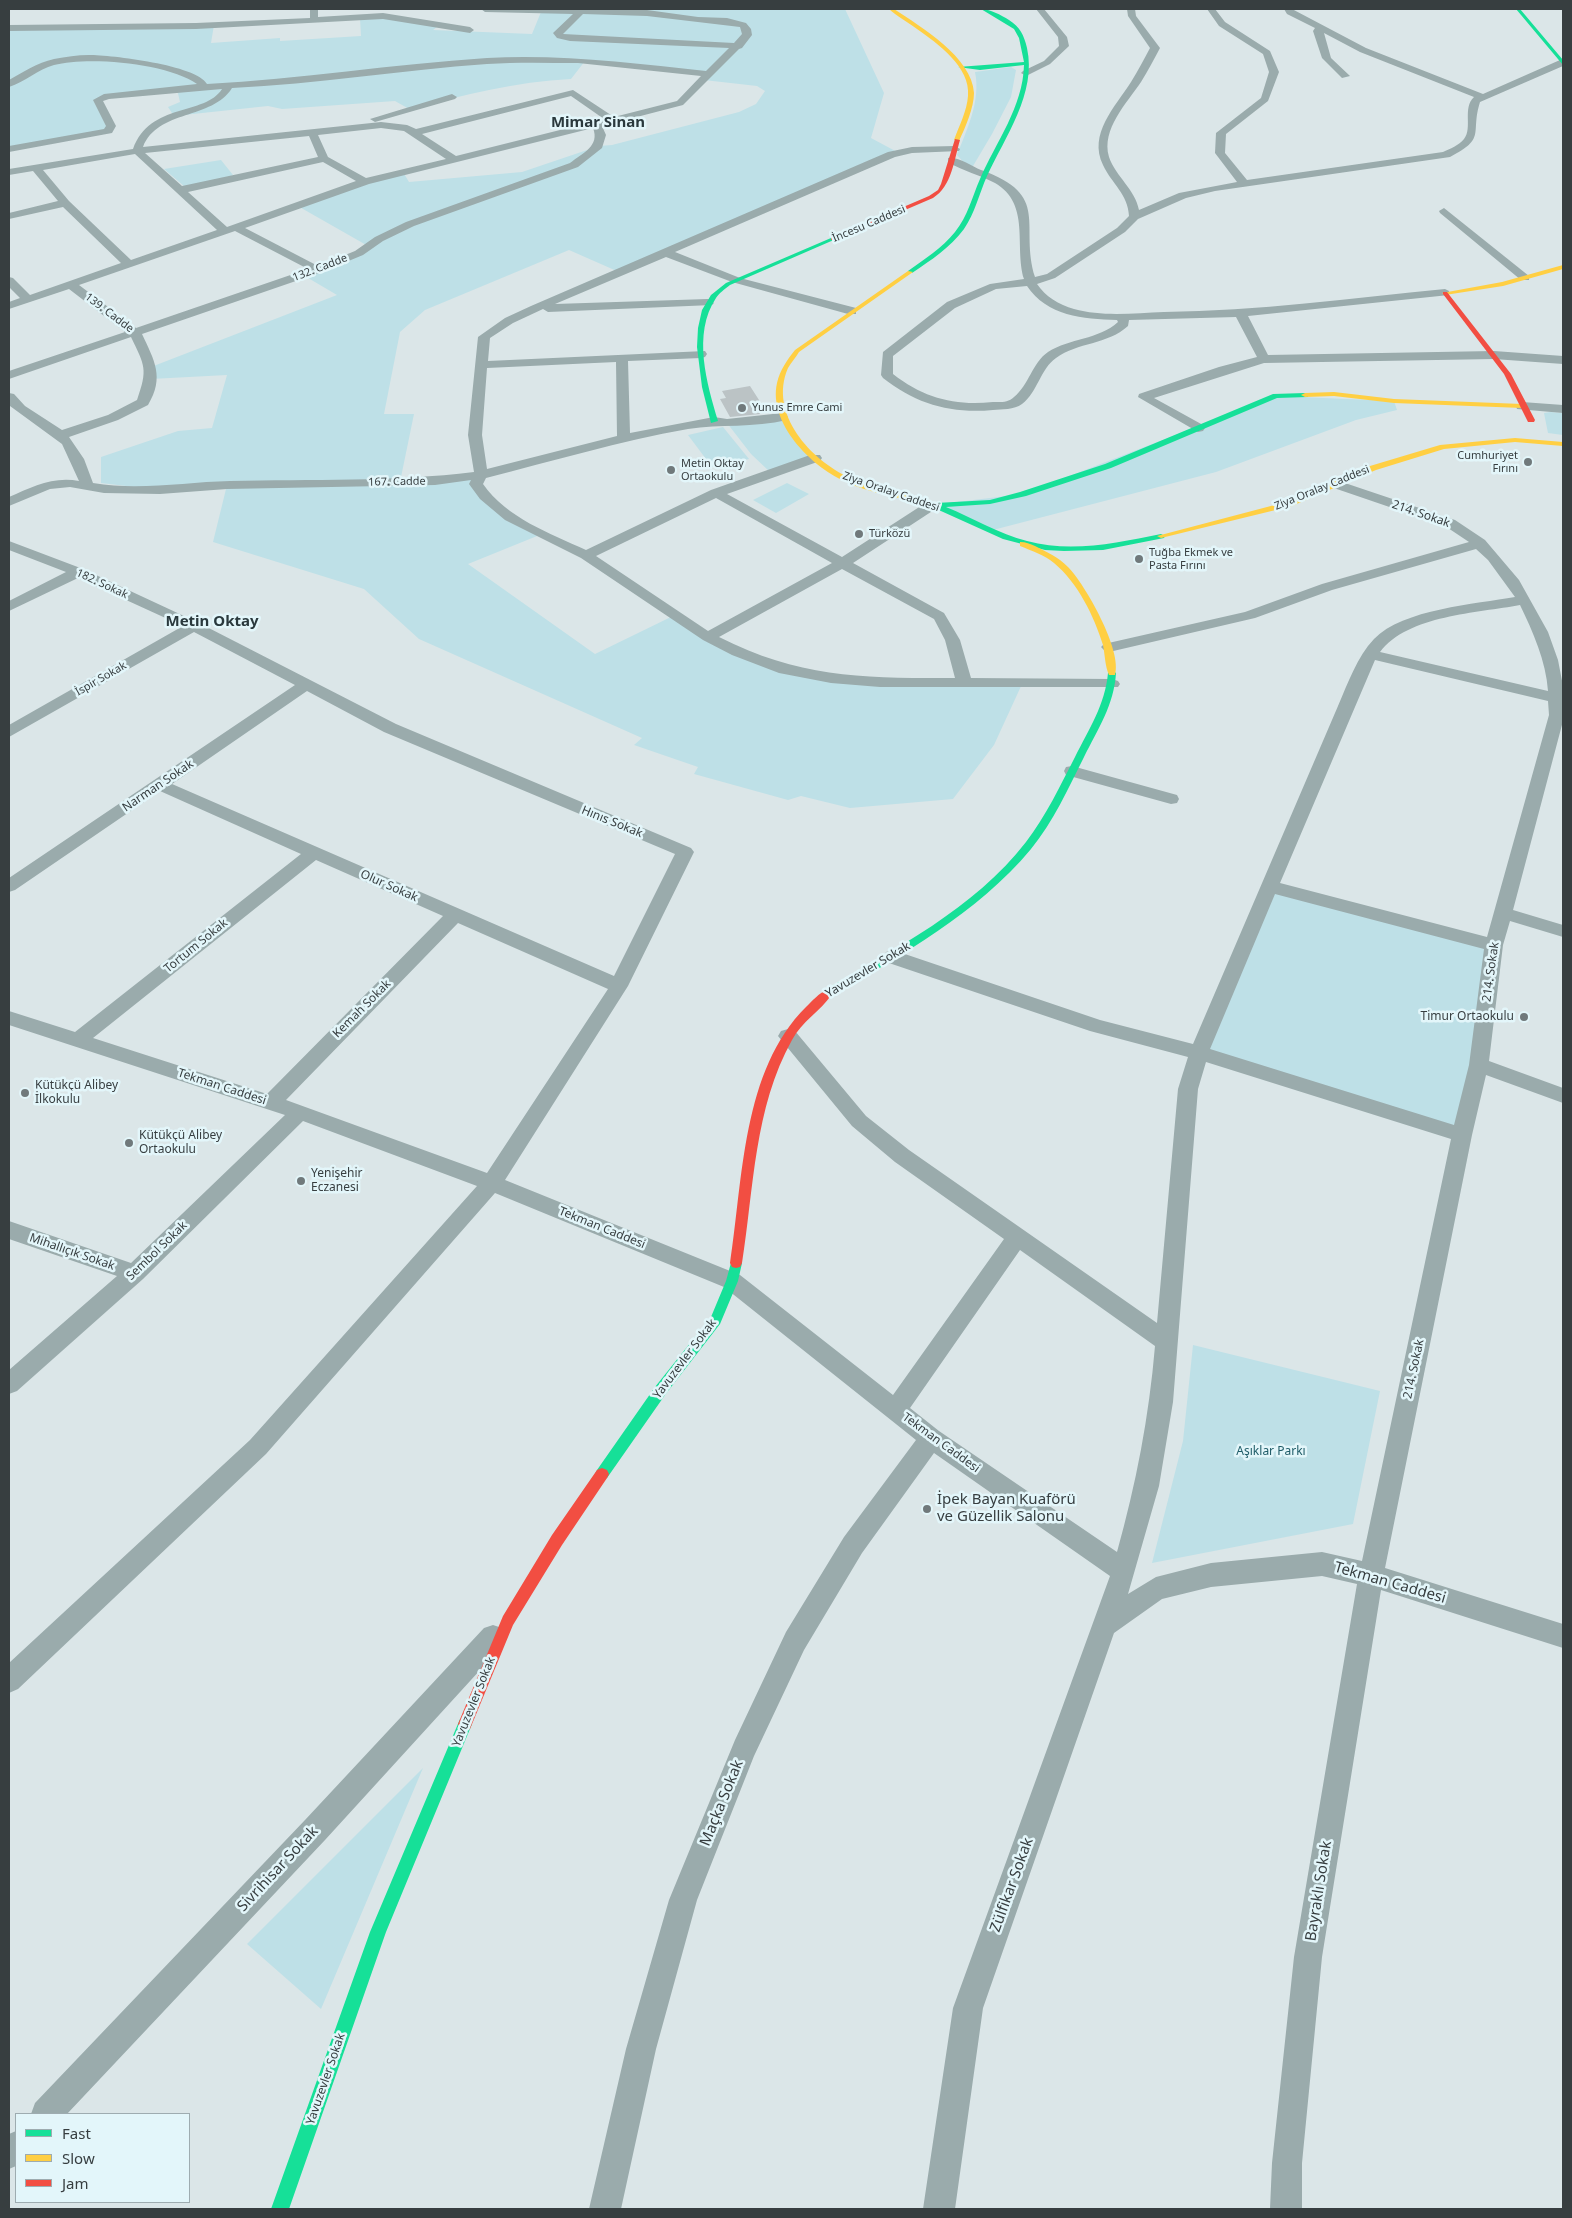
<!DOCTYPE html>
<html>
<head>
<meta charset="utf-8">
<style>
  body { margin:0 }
  #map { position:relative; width:1572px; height:2218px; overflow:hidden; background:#dbe6e8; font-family:"Noto Sans",sans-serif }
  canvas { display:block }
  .frame { position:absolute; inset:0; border:10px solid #373e40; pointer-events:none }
  .legend { position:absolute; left:15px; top:2113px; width:175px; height:90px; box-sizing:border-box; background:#e3f6fa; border:1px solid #9eacb0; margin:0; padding:6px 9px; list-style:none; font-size:15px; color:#373e40 }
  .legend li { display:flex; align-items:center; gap:10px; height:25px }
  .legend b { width:25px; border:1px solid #9eacb0 }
</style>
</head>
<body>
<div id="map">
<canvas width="1572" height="2218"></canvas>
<div class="frame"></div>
<ul class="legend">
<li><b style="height:6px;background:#16e098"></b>Fast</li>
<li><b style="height:6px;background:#ffcf43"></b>Slow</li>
<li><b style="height:6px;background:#f24e42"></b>Jam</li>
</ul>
</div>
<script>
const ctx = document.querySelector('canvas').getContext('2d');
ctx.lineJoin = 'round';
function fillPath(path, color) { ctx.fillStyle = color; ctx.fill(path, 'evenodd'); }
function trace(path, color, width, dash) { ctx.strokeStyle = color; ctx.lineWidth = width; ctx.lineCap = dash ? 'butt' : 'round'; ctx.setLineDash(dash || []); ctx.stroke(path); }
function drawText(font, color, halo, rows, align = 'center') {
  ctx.font = font + ' "Noto Sans",sans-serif'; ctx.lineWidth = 5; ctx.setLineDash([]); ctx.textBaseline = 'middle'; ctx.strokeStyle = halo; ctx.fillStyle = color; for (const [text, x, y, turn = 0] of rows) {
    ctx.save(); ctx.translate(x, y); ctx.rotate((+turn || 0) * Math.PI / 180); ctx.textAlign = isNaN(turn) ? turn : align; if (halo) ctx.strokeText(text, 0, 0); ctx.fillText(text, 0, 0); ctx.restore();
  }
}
const green = new Path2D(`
  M551,9H845L884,93L871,138L899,153L619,272L569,250L425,310L400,332L384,414H414L400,482L481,475L482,496L542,534L468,564L595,654L675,615L760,662L839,680L1022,684L994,745L953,799L850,808L801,796L788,800L694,774L698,767L634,745L642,738L419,639L364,589L213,542L227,485L160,490L101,483V457L178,431L212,428L227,375L151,379V367L337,295L303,275L368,246L296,205L403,172L409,182L522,172L599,146L612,145L739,112L756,104L765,91L757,86L704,80L709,74L585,61L571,79C516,82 464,94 411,110L395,101L282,109L268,106L174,116L168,107L180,102L177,89L99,98L111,126L104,132L9,149V28L214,25L211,43L280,38V41L361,36L360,18L395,16L442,23L433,30L532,34L541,12L551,11Z
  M1011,67L1016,70L1011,97L992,134L973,166H967L957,155C967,129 981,101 975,72Z
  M221,160L233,175L231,176L185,187L164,169Z
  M1276,396L1394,401L1397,410L1356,420L1216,472L989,531L932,505L1023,494Z
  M1550,412L1563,413V435L1548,433L1544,413Z
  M782,417L815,458L770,472L751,454L727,423Z
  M723,427L749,459L712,467L688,435Z
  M787,483L809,494L776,513L753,500Z
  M1270,887L1494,945L1462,1135L1199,1053Z
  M1193,1345L1380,1391L1353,1524L1152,1563L1183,1441Z
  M423,1768L321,2009L247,1944Z`);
const building = new Path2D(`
  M750,386L759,400L760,414L730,417L720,399L726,398L722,391Z`);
const street = new Path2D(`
  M310,9H318V17L383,13L470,27L474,30L470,33L383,19L196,29L9,31V25L196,23L310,18Z
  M481,9L647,10L698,17L727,18L746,23L751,29L752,35L742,48L739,49L683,105L602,126L606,135L602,148L578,167L414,226L383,241L363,255L322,272L142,334C154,360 165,377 148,405L118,420L69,437L84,459L93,483C139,491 185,482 230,481C311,479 394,482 474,472L468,435L478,337L505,318L531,306L888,152L912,147L955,146L960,149L959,151L912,153L895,157L675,252L740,278L856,308V314H848L732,282L666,257L555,304L708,299L714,303L712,305L548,312L543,309L513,323L490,338L488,361L705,351L707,354L705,357L701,358L628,361L630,433L714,417L727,419L782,413L788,417L787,420C754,428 720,424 688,429C620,441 553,461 486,478L483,484C507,518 549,533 586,550L711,490L810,455H820L822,458L820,461L727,494L842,557L927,502H937L939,505L937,508L853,563L944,613L960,640L971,678L1112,679L1118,681L1120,684L1118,687H880L831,683L779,673L732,655L703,640L581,558L505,520L480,499L469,484L471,480L435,485L227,489L160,494L104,493L70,487L50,489L9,506V497C32,487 53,476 79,481L62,444L10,406L9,393L14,394L25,406L62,430L108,415L137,400C148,369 145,366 131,337L9,379V371L125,332L69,289L9,309V302L20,298L9,287V277L13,278L30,295L121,263L63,207L9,219V213L58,201L33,171L9,175V169L133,149C150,102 205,116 222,89L109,99L103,101L116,126L112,133L9,152V146L104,129L106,126L93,100L104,94L197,84C168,63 88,56 54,65C38,69 25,82 9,87V80C23,72 37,63 54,59C66,57 77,55 89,55C111,55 197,65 207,84C300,79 393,64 487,58C560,54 633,63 706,71L729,48L570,41L557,38L553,33L573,14L485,12ZM583,14L647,16L740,27L742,34L734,43L563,34ZM578,63L701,76L677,101L614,117L573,90L416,129L407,125L381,122L143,147C158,109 212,120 232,88C317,84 402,70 487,64C517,62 548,63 578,63ZM571,96L604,119L456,156L422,134ZM381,128L404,131L446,159L366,178L328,157L318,135ZM593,128C600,146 583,153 570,163L406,222L375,237L355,251L318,266L245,228L369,184ZM309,136L318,157L182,186L145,153ZM135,154L217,230L131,260L69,201L43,170ZM323,162L356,181L227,227L188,192ZM235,231L308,269L136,328L79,285ZM616,362L617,436L487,469L482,435L487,368ZM716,498L832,563L708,631L596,556ZM842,569L934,619L945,640L955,678C865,678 802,679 719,637Z
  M1036,9H1044L1067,37L1069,46L1050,64L1026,76L1021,73L1023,71L1044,61L1059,46L1058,37Z
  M1127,9H1135L1136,16L1160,48C1154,59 1148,71 1141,82C1127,103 1101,129 1109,157C1116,177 1135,189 1139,210L1179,193L1237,182L1215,153L1216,133L1261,98L1269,72L1263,54L1219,26L1207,9H1215L1225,22L1270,51L1279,72L1268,101L1226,134L1225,153L1247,180L1443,152C1450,149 1459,145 1464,139C1473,128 1462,108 1474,97L1360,52L1324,33L1331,58L1350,76L1342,78L1322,58L1313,31L1315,28L1287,14L1284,9H1292L1366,48L1483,94L1560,60L1563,59V66L1480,102C1470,134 1487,138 1450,157L1215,191L1186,198L1138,219L1125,232L1055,278L1037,284C1045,296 1059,305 1074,309C1102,317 1135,313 1164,312C1258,311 1352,298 1445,289L1449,291V295L1248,316L1268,355L1494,351L1563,356V364L1494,359L1264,363L1154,398L1203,425L1205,428L1203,431L1198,432L1138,397L1139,394L1219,367L1257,357L1236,317L1129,320L1128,326C1107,345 1078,342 1056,358C1040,369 1038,392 1022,404C1014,410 1002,409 993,410C951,414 916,404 883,378L881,375L883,352L947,302L990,284L1024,279C1014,246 1031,204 995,183C980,175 963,171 948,162V158C958,156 971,166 981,170C1052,195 1019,225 1035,277L1047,274L1117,228L1129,216C1128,194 1112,184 1103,165C1088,134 1115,107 1131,82C1138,71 1144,59 1150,48L1128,16ZM1027,286C1047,316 1083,319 1117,320L1118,322C1098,340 1070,338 1048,352C1032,363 1029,385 1014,397C1008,403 1000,402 993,402C954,406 924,398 893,374V356L955,308L996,289Z
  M452,94L457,97L455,99L375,122L370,119Z
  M1444,208L1529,276V280H1521L1440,213L1439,211Z
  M1522,402L1563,405V413L1517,409L1516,406Z
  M1336,480L1455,520L1485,540L1519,580L1548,632L1558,660L1563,686V721L1513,910L1563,925V937L1510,921L1503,945L1489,1061L1563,1088V1103L1486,1075L1472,1135L1385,1568L1563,1624V1648L1381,1590L1322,1957L1302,2163V2209H1270L1272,2163L1294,1957L1357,1584L1322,1576L1211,1587L1162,1599L1114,1633L983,2008L955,2209H923L953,2008L1110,1576L934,1453L862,1553L804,1650L754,1756L697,1900L656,2049L621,2209H589L626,2049L669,1900L735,1740L786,1632L844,1537L916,1440L724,1287L495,1193L266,1454L18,1689L9,1693V1663L250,1440L477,1186L303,1121L143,1279L17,1391L9,1394V1370L117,1276L9,1239V1221L131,1263L285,1115L9,1025V1011L75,1032L301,854L160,791L15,890L9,892V878L295,685L194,632L9,737V725L183,626L78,578L9,611V601L66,572L9,550V541L83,569L199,623L396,724L691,848L694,852L628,986L505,1180L740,1275L893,1395L1004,1239L895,1162L852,1126L778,1036L781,1031L788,1029L795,1031L866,1116L909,1150L1157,1323L1178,1089L1188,1057L1090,1031L886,962L884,957L886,952L893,950L1100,1020L1193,1044L1338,706C1348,683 1357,657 1374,639C1403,609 1476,604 1515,597L1488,560L1476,549L1332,590L1255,618L1109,652L1104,650L1101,647L1104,644L1245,612L1322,584L1469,542L1445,526L1331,487L1329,484L1331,481ZM1520,605C1533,632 1546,661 1548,691L1380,652C1408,615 1478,613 1520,605ZM1375,660L1548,701L1549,715L1487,937L1280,883ZM307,691L384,732L675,854L614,976L172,784ZM316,860L443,916L267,1094L93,1038ZM1275,894L1484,949L1469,1065L1454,1125L1210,1049ZM458,923L608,989L487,1173L286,1100ZM1206,1062L1451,1139L1362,1561L1322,1552L1211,1563L1156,1577L1128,1594L1159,1486L1173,1402L1198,1089ZM1020,1250L1155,1346C1149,1417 1136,1484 1117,1552L939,1431L910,1408Z
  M1072,766L1177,795L1179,799L1177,803L1171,804L1066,775L1064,771L1066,767Z
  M493,1625L502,1628L506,1637L502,1646L325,1840L67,2114H31L35,2103L305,1820L484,1628Z
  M16,2131V2166L9,2169V2134Z`);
const fast = new Path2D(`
  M981,9C990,9 1001,15 1009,20C1020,27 1024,35 1027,48C1037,93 1005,137 987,176C979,194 975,213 964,229C950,248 931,260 912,273H908V271C925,259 942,248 955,232C968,216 972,197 980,179C996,142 1023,107 1024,65L980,70L958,67L1024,62L1019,38L1014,29Z
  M1516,9H1520L1563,60V65Z
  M831,238L836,239L730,285C725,289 719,293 716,298C692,334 707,384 718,421L711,423L702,387L697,347L698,328L702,310L711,295L726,283Z
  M1305,393H1308V397L1277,398L1111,468L1026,496L990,504L946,507C973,518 999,534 1027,541C1071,553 1117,543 1161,534L1165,536L1164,538L1103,550L1064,551L1045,550L1003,539L921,502L925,500L936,503L990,500L1020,492L1105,464L1273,394Z
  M1112,670L1116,673C1114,705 1098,729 1084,757C1068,789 1053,822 1031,849C977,914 902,954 831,997H823L822,994L823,991C895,949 974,909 1026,842C1046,816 1060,786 1075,757C1089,729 1105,705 1108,673Z
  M736,1258L740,1259L742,1263L738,1281L720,1324L665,1395L607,1478L602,1480L597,1478L595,1474L597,1470L655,1387L711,1317L726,1281L732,1259Z
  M465,1717L470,1719L472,1724L386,1932L289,2209H271L370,1932L460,1719Z`);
const slow = new Path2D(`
  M889,9H894C921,27 972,57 974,93C974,108 965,128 959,141L954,140C959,126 967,111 968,96C971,67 937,43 917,29C908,22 896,16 889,9Z
  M1563,265V269L1503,286L1445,295L1442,293L1502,282Z
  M908,271L913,272L799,352C796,357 791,363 788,368C768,414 811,460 850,478C875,489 902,493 928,500V504H925C898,497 869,493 844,481C811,466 768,423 777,383C780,370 787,360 795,350Z
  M1334,392L1394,399L1522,404L1526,406L1522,408L1394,403L1334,396L1305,397L1301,395L1305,393Z
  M1515,438L1563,442V446L1515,442L1444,449L1376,470L1292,506L1161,538L1157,536L1286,502L1370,466L1440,445Z
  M1020,542C1026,542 1030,544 1035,546C1047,552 1058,557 1068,567C1085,584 1123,651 1115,675H1109C1105,666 1105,655 1103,645C1094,616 1078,583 1054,563C1045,555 1032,551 1020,546Z`);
const jam = new Path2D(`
  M955,139L960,140C954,160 952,186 933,198L835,240H831V238L929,196L938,190L941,184Z
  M1443,292H1447L1511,374L1535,420L1534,422H1528L1504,374L1443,294Z
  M827,990L832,994C821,1011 802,1021 792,1040C754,1108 754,1188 742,1263L740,1267L736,1268L732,1267L730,1263C743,1180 742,1070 806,1007C812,1001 819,993 827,990Z
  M602,1468L607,1470L609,1474L607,1478L562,1545L513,1625L470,1729L465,1731L460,1729L458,1724L503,1616L552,1535L597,1470Z`);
const markers = [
  [742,408,5,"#70797b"],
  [1528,462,5,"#70797b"],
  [671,470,5,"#70797b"],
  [859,534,5,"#70797b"],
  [1139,559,5,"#70797b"],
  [1524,1017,5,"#70797b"],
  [25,1093,5,"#70797b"],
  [129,1143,5,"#70797b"],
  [301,1181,5,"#70797b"],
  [927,1509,5,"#70797b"]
];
const farStreetnames = [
  ["İncesu Caddesi",869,224,-23],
  ["132. Cadde",320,268,-21],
  ["139. Cadde",109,313,37],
  ["167. Cadde",397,482,-1],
  ["Ziya Oralay Caddesi",1322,488,-22],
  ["Ziya Oralay Caddesi",891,492,19],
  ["182. Sokak",102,584,25],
  ["İspir Sokak",101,679,-30]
];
const farPoinames = [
  ["Yunus Emre Cami",752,408],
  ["Cumhuriyet",1518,456,"right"],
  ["Fırını",1518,469,"right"],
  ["Metin Oktay",681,464],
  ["Ortaokulu",681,477],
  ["Türközü",869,534],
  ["Tuğba Ekmek ve",1149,553],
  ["Pasta Fırını",1149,566]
];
const streetNames = [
  ["214. Sokak",1421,514,19],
  ["Narman Sokak",158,786,-34],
  ["Hınıs Sokak",612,822,22],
  ["Olur Sokak",389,886,24],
  ["Tortum Sokak",196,946,-39],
  ["Yavuzevler Sokak",868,970,-31],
  ["214. Sokak",1491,972,-82],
  ["Kemah Sokak",362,1009,-45],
  ["Tekman Caddesi",222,1087,18],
  ["Tekman Caddesi",602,1228,22],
  ["Sembol Sokak",157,1251,-44],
  ["Mihallıçık Sokak",72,1252,19],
  ["Yavuzevler Sokak",685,1359,-53],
  ["214. Sokak",1414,1369,-78],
  ["Tekman Caddesi",941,1443,36],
  ["Yavuzevler Sokak",474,1702,-68],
  ["Yavuzevler Sokak",326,2079,-71]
];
const poiNames = [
  ["Timur Ortaokulu",1514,1017,"right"],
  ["Kütükçü Alibey",35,1086],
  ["İlkokulu",35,1100],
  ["Kütükçü Alibey",139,1136],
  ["Ortaokulu",139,1150],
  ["Yenişehir",311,1174],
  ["Eczanesi",311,1188]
];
const parkNames = [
  ["Aşıklar Parkı",1271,1452]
];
const farDistrictnames = [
  ["Mimar Sinan",598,123],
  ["Metin Oktay",212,622]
];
const nearPoinames = [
  ["İpek Bayan Kuaförü",937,1500],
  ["ve Güzellik Salonu",937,1517]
];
const nearStreetnames = [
  ["Tekman Caddesi",1390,1583,16],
  ["Maçka Sokak",722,1803,-68],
  ["Sivrihisar Sokak",278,1869,-47],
  ["Zülfikar Sokak",1012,1885,-70],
  ["Bayraklı Sokak",1319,1891,-81]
];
fillPath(green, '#bee0e7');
fillPath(building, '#bbc3c5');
fillPath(street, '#9aabac');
fillPath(fast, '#16e098');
fillPath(slow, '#ffcf43');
fillPath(jam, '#f24e42');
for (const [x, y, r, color] of markers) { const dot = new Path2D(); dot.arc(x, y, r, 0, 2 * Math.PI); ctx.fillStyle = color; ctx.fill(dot); trace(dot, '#e3f6fa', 2); }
drawText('11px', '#373e40', '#e3f6fa', farStreetnames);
drawText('11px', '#373e40', '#e3f6fa', farPoinames, 'left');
drawText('12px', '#373e40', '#e3f6fa', streetNames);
drawText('12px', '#373e40', '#e3f6fa', poiNames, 'left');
drawText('12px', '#1f5c68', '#e3f6fa', parkNames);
drawText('bold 15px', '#2a393d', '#e3f6fa', farDistrictnames);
drawText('15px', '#373e40', '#e3f6fa', nearPoinames, 'left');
drawText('15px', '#373e40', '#e3f6fa', nearStreetnames);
</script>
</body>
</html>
